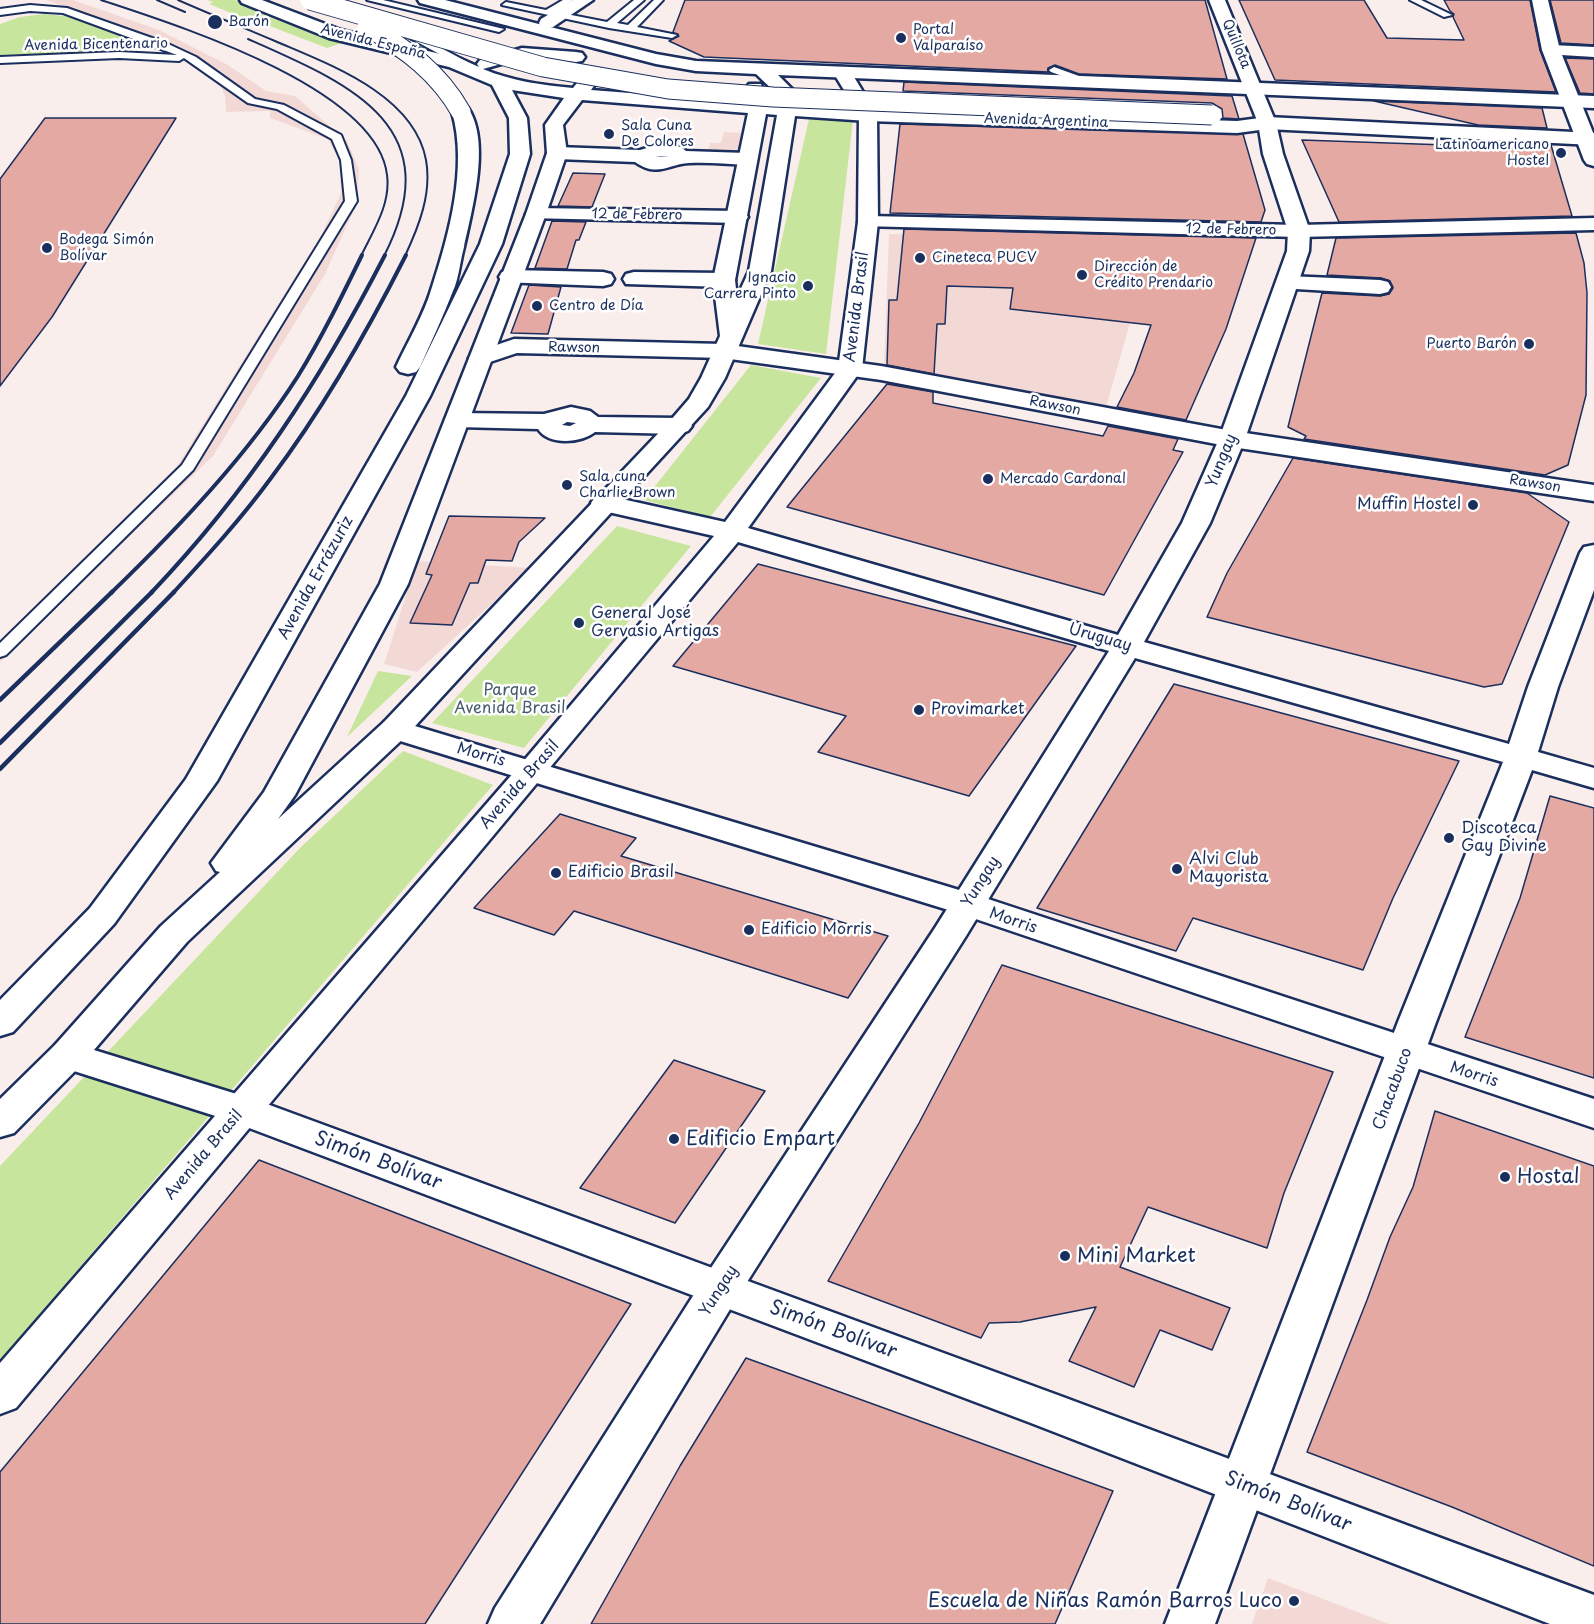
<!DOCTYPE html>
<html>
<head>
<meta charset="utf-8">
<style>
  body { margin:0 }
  canvas { display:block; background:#faeeec }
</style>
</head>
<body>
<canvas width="1594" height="1624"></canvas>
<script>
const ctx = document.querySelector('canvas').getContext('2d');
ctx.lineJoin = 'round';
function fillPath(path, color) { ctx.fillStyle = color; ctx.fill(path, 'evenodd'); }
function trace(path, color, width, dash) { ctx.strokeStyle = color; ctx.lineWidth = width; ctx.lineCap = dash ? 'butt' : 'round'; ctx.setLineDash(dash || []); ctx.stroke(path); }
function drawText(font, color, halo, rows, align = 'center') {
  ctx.font = font + ' "Playpen Sans",sans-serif'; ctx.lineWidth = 5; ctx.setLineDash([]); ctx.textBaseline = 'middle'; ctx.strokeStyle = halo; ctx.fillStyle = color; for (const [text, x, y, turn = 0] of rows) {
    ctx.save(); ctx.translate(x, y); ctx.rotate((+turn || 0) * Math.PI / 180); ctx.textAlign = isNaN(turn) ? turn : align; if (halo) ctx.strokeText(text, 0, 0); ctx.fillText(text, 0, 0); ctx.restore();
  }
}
const built = new Path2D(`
  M46,0H73L159,30L228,65L266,91L295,96L347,141L359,169L357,203L325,274L213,456L0,662V640L177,466L322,234L341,193L340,162L328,139L270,118V111L226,112L225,96L218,81L188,53Z
  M724,132L744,133L739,153L708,152L710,143H721Z
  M889,234L1019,237L1010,309L1130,323L1106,407L884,366Z
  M417,561L531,568L417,672L384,664Z
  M1268,1578L1389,1624H1252Z`);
const green = new Path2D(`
  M207,0H235L316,35L342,43L327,48L262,23L258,24L209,4L213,2Z
  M44,14L73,17L134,41L126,49L109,53L0,58V24L20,17Z
  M809,119L853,120L826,354L758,344Z
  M751,365L821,378L710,517L644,500Z
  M617,526L691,546L524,748L432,723Z
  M378,671L412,676L347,737Z
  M403,751L493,785L0,1360V1166L300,848Z`);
const building = new Path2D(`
  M685,0H1205L1227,79L1079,74L1055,65L1048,68V72L704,57L669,41L679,36L673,32Z
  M1239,0H1364L1387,38L1464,40L1453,17L1454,14L1450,11L1444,0H1530L1540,50L1556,92L1275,80Z
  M1550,0H1594V45L1561,43Z
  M1565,58L1594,59V94L1580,93Z
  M904,82L1232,96L1239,119L1223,118L1222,109L1212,103L903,91Z
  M1374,101L1542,108L1547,128L1478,125Z
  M45,118H176L52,317L0,386V179Z
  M900,124L1243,134L1265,210L1261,222L890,213Z
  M1302,140L1475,146L1476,141L1551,145L1572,216L1339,222Z
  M573,173L605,174L592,207L558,206Z
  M552,221L586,222L579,240H576L567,269L535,268Z
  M904,229L1256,238L1226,329L1186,420L1117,407L1134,373L1151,325L1010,309L1013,288L947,286L945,324H937L934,374L887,365L889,300H897Z
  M1576,233L1584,263L1587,293L1586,395L1568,465L1545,475L1304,439L1306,436L1288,427L1322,293L1380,296L1389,294L1393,288L1390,281L1381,278L1327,275L1336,238Z
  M529,285L561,287L548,334L511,333Z
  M887,384L933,392V403L1103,436L1108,426L1178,439L1173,450L1183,452L1104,595L787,507Z
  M1293,458L1527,493L1569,522L1502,684L1484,687L1207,617L1227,573Z
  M449,516L545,518L519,542L512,561L486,560L478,583H470L452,625L410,623L432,575L426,574Z
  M758,564L892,599L1076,646L969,796L818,752L846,716L673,666Z
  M1174,684L1459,761L1393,898L1363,970L1193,918L1176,951L1037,908Z
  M1550,796L1594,808V1078L1465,1037L1520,898Z
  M560,814L636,838L621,856L888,936L848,998L574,911L554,935L474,908Z
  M1002,965L1333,1072L1284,1193L1267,1248L1148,1207L1120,1267L1230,1308L1212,1350L1160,1330L1134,1387L1069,1361L1096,1307L1020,1322L989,1323L981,1338L828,1281L919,1123Z
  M674,1060L765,1091L675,1223L580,1188Z
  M1435,1111L1594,1166V1566L1452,1507L1307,1452L1367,1300L1390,1237L1413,1187Z
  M259,1160L631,1304L425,1624H0V1472Z
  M746,1358L1113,1491L1055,1624H591L680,1466Z`);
const lane = new Path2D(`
  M367,0H383L504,29L499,32Z
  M563,0H573L556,12L607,22L634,0H644L617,23L628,25L654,0H663L637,27L677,35L672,38L609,28L502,5L506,2L546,10Z
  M1410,0H1421L1452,15L1444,17Z
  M30,5L67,8L166,43L196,57L255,99L284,105L341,135L351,160L357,201L193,470L6,655L0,657V643L182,465L345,201L341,160L332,139L277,109L248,103L184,58L179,61L119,58L0,63V57L119,52L177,55L63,13L30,11L0,15V9Z
  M409,31L475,66L477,68L469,70L406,36L404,34Z
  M1054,67L1090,80L1092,82L1087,85L1051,72L1049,70Z`);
const street = new Path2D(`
  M573,0H593L553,27H541L539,23L541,19Z
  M1551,45L1594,47V57L1545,54L1542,50L1545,46Z
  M842,67L848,68L851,72L877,115L875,119H861L859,115L833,72L836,68Z
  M661,144L681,147L686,151L746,153L753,155L756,159L753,163L746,165C727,164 708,162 689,163C668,164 658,178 635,162L557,159L550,157L547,153L550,149L557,147L640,150ZM661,156H669L655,157Z
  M536,208L738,211L745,213L748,217L745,221L738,223L529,218L526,214L529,210Z
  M868,216L1299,225L1594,218V230L1299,237L861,226L858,222L861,218Z
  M510,270L603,272L611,274L614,279L611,284L603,286L502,282L499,277L502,272Z
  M634,272L724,273L732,275L735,280L732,285L724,287L626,284L623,279L626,274Z
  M1287,276L1380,280L1388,282L1391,287L1388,292L1380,294L1279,288L1276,283L1279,278Z
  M514,339L723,344L881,366L1232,431L1594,485V501L1232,447L881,380L723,358L517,353L481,365L473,363L469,358L473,353Z
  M571,407L590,411L598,417L679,418L688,421L692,426L688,431L679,434L595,432C581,443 549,446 538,429L457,427L448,425L445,420L448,415L457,413L544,414ZM567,422L576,423L570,426L562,425Z
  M395,720L979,896L1594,1099V1128L955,912L384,736L379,729L384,722Z
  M68,1042L256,1100L1063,1397L1594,1595V1624H1550L1031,1423L228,1120L55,1065L49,1055L55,1045Z`);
const secondary = new Path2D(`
  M1209,0H1225L1276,123L1283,154L1310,231L1309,251L1245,439L1210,523L1144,642L1509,744L1528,687L1580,553L1584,547L1594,545V590L1558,687L1538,752L1594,768V788L1532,770L1436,1022L1215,1624H1165L1398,1022L1503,762L1135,658L966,936L735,1301L540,1624H488L495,1608L705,1277L935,928L1109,651L738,542L16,1408L0,1414V1363L522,763L714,536L595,509L591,503L595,497L604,495L725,522L838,369L858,222L859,115L861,111H875L877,115L878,222L862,369L748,528L1118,635L1182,523L1219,439L1287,251L1288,231L1263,154L1258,123Z
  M1532,0H1548L1560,50L1594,135V166L1587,164L1584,160L1542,50Z`);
const primary = new Path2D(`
  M240,0H262L341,30L461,59L479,67L477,64L480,60L522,48L576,52L582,53L585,57L582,61L576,62L523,58L483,69C512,81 541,85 573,88C580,80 583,75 594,78L597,82L591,90L748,102L746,88L749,84H761L766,103H777L776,93L756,74L696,71L656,64L420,3L418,0H445L656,54L696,61L1594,96V108L778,75L794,91L796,105L868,109L1237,121L1267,117L1594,133V145L1267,129L1237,133L868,121L795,116L771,271L725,378L708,407L406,736L187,942L81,1065L14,1133L0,1137V1099L55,1045L161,926L220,872L216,871L211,863L264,792L380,584L526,214L547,153L545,125L564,98L512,90L527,118L530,154L502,244L430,396L217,781L114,924L13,1032L0,1036V1000L90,908L186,779L406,396L480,244L510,154L509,118L492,85L449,67L329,38L242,3ZM582,100L748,113L713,280L720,336L701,378L689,399L670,421L384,722L278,819L295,795L408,584L546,214L567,153L563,125ZM766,114L777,115L749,271L737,297L735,280Z
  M461,106L468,108C491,142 472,210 464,247C460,261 459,278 453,291C443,317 431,342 420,367L416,372L408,374L400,372L396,367C408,341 424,315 432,287C449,235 468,166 452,112L454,108Z`);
const railFar2 = new Path2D(`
  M101,0C173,24 377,87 387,175C391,204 373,231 361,256
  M157,0L185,12
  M178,0C210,14 242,27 275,41C328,64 414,94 426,160C432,193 419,226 405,256
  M248,39C350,84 451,125 384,256`);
const railFar1 = new Path2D(`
  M111,593C179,527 247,456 298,376C322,337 342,296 362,255
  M151,593C248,491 320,381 385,255
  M173,593C207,556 241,519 271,478C323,409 367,332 406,255`);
const rail = new Path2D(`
  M0,700L112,592
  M0,743L152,592
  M0,769L174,592`);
const primaryBridge = new Path2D(`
  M310,0L543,67L668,89L773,97L1212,115
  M367,27C406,48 439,73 461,112`);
const markers = [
  [215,22,8,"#1b2f5e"],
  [901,38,6,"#1b2f5e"],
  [609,134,6,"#1b2f5e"],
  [1561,153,6,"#1b2f5e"],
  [47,248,6,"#1b2f5e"],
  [920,258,6,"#1b2f5e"],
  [1082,275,6,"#1b2f5e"],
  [808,286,6,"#1b2f5e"],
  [537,306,6,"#1b2f5e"],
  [1529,344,6,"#1b2f5e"],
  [988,479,6,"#1b2f5e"],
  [567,485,6,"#1b2f5e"],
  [1473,505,6,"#1b2f5e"],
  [579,623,6,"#1b2f5e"],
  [919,710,6,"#1b2f5e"],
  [1449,838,6,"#1b2f5e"],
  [1177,869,6,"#1b2f5e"],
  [556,873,6,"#1b2f5e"],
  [749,930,6,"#1b2f5e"],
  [674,1139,6,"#1b2f5e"],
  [1505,1177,6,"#1b2f5e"],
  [1065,1256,6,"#1b2f5e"],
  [1294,1601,6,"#1b2f5e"]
];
const farPoinames = [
  ["Barón",228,22],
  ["Portal",913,30],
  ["Valparaíso",913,46],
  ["Sala Cuna",621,126],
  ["De Colores",621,142],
  ["Latinoamericano",1549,145,"right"],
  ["Hostel",1549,161,"right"],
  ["Bodega Simón",59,240],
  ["Bolívar",59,256],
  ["Cineteca PUCV",932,258],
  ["Dirección de",1094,267],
  ["Crédito Prendario",1094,283],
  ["Ignacio",796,278,"right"],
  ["Carrera Pinto",796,294,"right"],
  ["Centro de Día",549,306],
  ["Puerto Barón",1517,344,"right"],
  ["Sala cuna",579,477],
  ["Charlie Brown",579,493],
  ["Mercado Cardonal",1000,479]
];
const farStreetnames = [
  ["Avenida España",373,42,14],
  ["Quillota",1236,44,67],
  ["Avenida Bicentenario",96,45,-1],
  ["Avenida Argentina",1046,121,2],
  ["12 de Febrero",637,215,1],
  ["12 de Febrero",1231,230,1],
  ["Rawson",574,348,1],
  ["Rawson",1055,406,11],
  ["Rawson",1535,484,9]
];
const streetNames = [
  ["Avenida Brasil",857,307,-83],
  ["Yungay",1222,461,-68],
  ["Avenida Errázuriz",316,578,-61],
  ["Uruguay",1100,638,16],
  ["Morris",481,755,16],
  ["Avenida Brasil",520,785,-49],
  ["Yungay",981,882,-58],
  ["Morris",1013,921,19],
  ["Morris",1474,1075,18],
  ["Chacabuco",1393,1089,-70],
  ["Avenida Brasil",204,1155,-50],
  ["Yungay",719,1291,-58]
];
const poiNames = [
  ["Muffin Hostel",1461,505,"right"],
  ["General José",591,614],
  ["Gervasio Artigas",591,632],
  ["Provimarket",931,710],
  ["Discoteca",1461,829],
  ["Gay Divine",1461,847],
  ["Alvi Club",1189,860],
  ["Mayorista",1189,878],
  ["Edificio Brasil",568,873],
  ["Edificio Morris",761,930]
];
const parkNames = [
  ["Parque",510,691],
  ["Avenida Brasil",510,709]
];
const nearPoinames = [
  ["Edificio Empart",686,1139],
  ["Hostal",1517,1177],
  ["Mini Market",1077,1256],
  ["Escuela de Niñas Ramón Barros Luco",1282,1601,"right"]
];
const nearStreetnames = [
  ["Simón Bolívar",378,1161,20],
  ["Simón Bolívar",833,1330,20],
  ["Simón Bolívar",1288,1502,21]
];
fillPath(built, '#f3d9d6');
fillPath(green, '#c7e59d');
fillPath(building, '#e4a9a2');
trace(building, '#1b2f5e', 1.5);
trace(lane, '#1b2f5e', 4);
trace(street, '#1b2f5e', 5);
trace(secondary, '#1b2f5e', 5);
trace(primary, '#1b2f5e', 5);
fillPath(lane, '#fff');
fillPath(street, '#fff');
fillPath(secondary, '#fff');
fillPath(primary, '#fff');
trace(railFar2, '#1b2f5e', 2);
trace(railFar1, '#1b2f5e', 4);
trace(rail, '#1b2f5e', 4.5);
trace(primaryBridge, '#1b2f5e', 21, []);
trace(primaryBridge, '#fff', 19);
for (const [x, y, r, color] of markers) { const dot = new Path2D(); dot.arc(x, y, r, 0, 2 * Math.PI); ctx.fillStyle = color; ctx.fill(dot); trace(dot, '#fff', 2); }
drawText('14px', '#1b2f5e', '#fff', farPoinames, 'left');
drawText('14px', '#1b2f5e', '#fff', farStreetnames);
drawText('16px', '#1b2f5e', '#fff', streetNames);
drawText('16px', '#1b2f5e', '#fff', poiNames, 'left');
drawText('16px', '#465c6e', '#fff', parkNames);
drawText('20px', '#1b2f5e', '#fff', nearPoinames, 'left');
drawText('20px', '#1b2f5e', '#fff', nearStreetnames);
</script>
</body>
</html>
